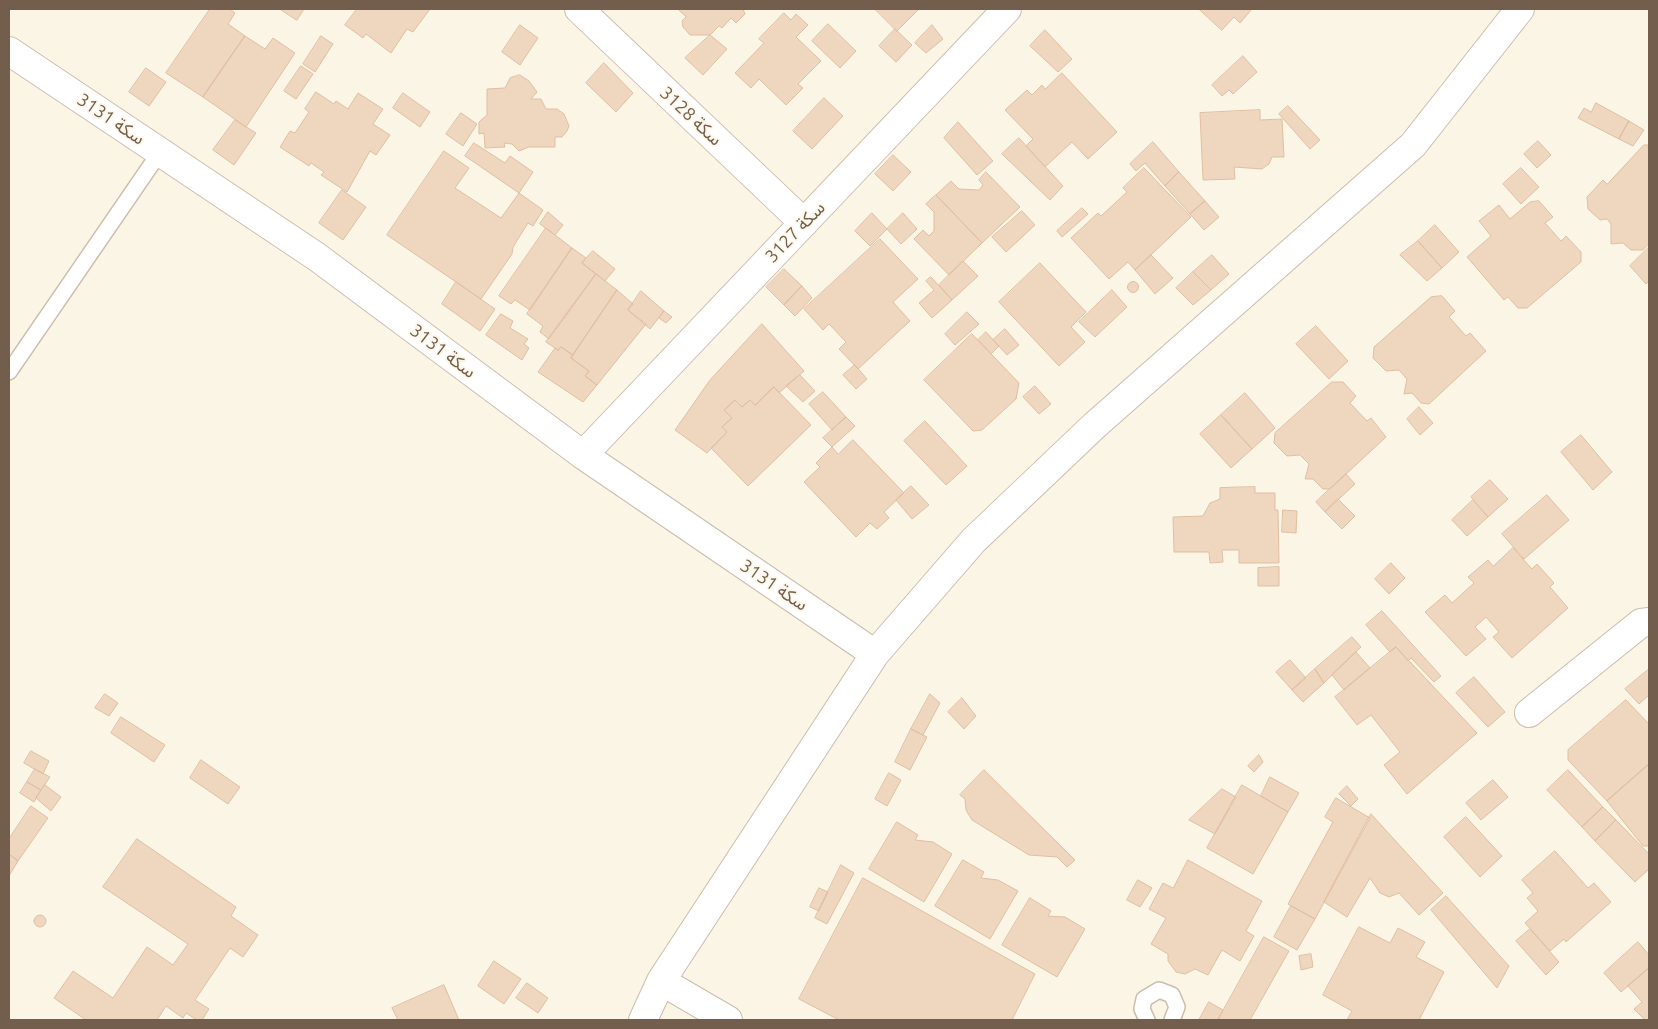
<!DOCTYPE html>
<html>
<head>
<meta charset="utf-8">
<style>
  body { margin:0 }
  #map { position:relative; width:1658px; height:1029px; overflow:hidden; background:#fbf5e6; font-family:Ubuntu,sans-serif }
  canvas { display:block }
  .frame { position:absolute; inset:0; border:10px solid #735d4c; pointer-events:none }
</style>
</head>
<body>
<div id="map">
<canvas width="1658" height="1029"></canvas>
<div class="frame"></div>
</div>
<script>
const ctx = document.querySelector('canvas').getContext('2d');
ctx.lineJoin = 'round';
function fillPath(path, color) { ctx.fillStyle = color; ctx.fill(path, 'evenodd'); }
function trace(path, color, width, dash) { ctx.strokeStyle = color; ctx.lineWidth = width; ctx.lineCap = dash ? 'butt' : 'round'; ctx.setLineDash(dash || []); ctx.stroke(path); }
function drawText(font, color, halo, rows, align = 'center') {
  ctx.font = font + ' Ubuntu,"Noto Sans Arabic",sans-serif'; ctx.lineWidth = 4; ctx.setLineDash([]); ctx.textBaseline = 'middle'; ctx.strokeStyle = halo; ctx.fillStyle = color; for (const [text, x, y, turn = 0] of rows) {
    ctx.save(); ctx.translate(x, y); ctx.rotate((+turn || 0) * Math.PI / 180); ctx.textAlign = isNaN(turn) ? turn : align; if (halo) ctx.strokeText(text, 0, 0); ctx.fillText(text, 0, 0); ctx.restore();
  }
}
const building = new Path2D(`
  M210,9H230L235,13L228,24L245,36L203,97L166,73Z
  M280,9H304L297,20Z
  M357,9H430L413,32L407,29L391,53L366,34L363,38L345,25Z
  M678,9H743L745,14L736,23L731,18L722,28L719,26L710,35H690L683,27L682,21L686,17Z
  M875,9H919L897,31Z
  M1199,9H1252L1240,23L1234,17L1222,30Z
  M784,13L791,20L796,14L808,25L796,37L821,61L798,84L803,88L786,105L759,79L751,88L735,73L764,43L759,39Z
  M828,24L856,51L840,68L812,41Z
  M520,25L538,38L520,65L502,52Z
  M932,25L943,39L926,53L915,43Z
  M895,29L912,45L896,62L879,46Z
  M1045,30L1072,59L1058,72L1030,46Z
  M710,35L727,49L703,75L685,58Z
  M245,36L265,49L273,38L295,53L246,127L203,97Z
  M321,36L333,44L315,72L303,64Z
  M1243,56L1257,72L1233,94L1229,90L1222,96L1212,85Z
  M604,63L633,93L616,112L586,83Z
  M301,66L313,74L296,99L284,91Z
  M146,68L166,82L149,106L129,92Z
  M1062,73L1117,132L1088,159L1072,142L1045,167L1026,146L1033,139L1005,110L1027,90L1032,95L1042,85L1045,89Z
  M520,75L529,81L537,92L531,99H541L546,109H557L564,114L569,126L567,131L562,137H555V147H529L519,151L512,144L504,143L505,147L485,148L484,133L479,134V122L487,115V89L505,88L510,78Z
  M316,92L334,104L336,101L348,109L358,93L383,109L373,124L390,135L376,155L370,151L347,192L321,175L324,172L311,163L309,166L280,147L290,131L295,133L309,112L305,109Z
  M403,93L430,112L420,127L393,108Z
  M824,98L843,116L812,149L793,131Z
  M1596,103L1629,121L1619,139L1578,118L1584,108L1591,112Z
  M1288,106L1320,140L1310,149L1279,114Z
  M1260,110V120L1282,119L1284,157H1272L1269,164L1262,169L1234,167L1235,179L1203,180L1200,113Z
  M461,113L477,124L463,146L446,134Z
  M235,120L256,133L234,165L213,150Z
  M1629,121L1644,130L1633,146L1619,139Z
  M958,122L993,161L977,175L944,138Z
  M1019,138L1063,186L1050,200L1002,154Z
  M1538,141L1551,155L1537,168L1524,154Z
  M1153,142L1179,172L1165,186L1145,163L1136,171L1130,164Z
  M474,143L505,163L510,156L533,172L519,193L465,156Z
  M1644,145H1649V243L1643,250H1631L1623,243L1611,244V224L1607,219L1600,220L1588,209L1587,197L1603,180L1607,184Z
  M444,151L469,168L455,188L501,218L519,193L543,210L533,226L528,223L513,247L512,254L481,299L387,235Z
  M893,155L911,172L893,191L875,174Z
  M1144,168L1191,217L1135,270L1128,262L1109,279L1071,238L1098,213L1101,216L1127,192L1123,188Z
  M1521,168L1539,187L1521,204L1503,184Z
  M986,172L1020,207L982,243L936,195L951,181L959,189L979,190L983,185L979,180Z
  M1179,172L1205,201L1190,214L1165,186Z
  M342,190L366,207L343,240L319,223Z
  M936,195L982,243L949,275L914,239L923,230L929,236L934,231V212L926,204Z
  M1205,201L1219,217L1204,230L1190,214Z
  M1539,201L1553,217L1545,223L1561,241L1566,236L1581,252V262L1527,308H1518L1508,297L1504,300L1467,257L1491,236L1479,221L1499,205L1510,219L1530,202Z
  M1082,208L1088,214L1062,237L1057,231Z
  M1022,211L1035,225L1006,252L992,237Z
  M548,212L563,225L555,235L540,224Z
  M872,213L887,229L870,246L855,231Z
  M903,213L917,229L901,244L887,229Z
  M1435,225L1459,252L1442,268L1418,241Z
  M546,228L572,248L530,310L515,300L511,304L499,296Z
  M880,239L918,279L893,302L910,321L858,369L839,349L846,342L829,324L823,330L804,309Z
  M1418,241L1442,268L1427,281L1400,255Z
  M1649,247V281L1646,284L1630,266Z
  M572,248L586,258L582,263L596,274L549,339L540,332L543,326L527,314Z
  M593,251L615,269L605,281L582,263Z
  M1151,255L1173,278L1155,294L1135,270Z
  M1212,255L1229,274L1211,290L1193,272Z
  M963,261L978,276L952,300L939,285Z
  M1040,263L1086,312L1071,327L1085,342L1059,366L999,302Z
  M784,269L802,286L784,305L766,287Z
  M1193,272L1211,290L1193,305L1176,288Z
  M596,274L617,290L573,355L561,347L558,350L546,342Z
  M931,277L952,300L932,318L919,303L934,290L926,281Z
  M1127.5 287a5.5 5.5 0 1 1 11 0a5.5 5.5 0 1 1-11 0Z
  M456,282L495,309L480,331L442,304Z
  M802,286L812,298L795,316L784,305Z
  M617,290L633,304L628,310L646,324L597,385L585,376L589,371L571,358Z
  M1112,290L1127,307L1095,337L1079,322Z
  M641,291L664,311L650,329L628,310Z
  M1442,296L1455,311L1449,317L1466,336L1470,333L1486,351L1429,404L1421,403L1412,393L1404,394L1407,379L1399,370L1386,371L1373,358L1374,347L1431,297Z
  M664,311L672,317L666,323L659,318Z
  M967,312L979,324L955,345L945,334Z
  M501,314L513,321L510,328L528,339L524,344L529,348L522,360L486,335Z
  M762,324L804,371L779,393L774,387L755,405L750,400L742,407L735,400L724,410L732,418L722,427L727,432L707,453L675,430L710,380Z
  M1316,326L1348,361L1329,379L1296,344Z
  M1005,329L1019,345L1007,355L993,340Z
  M986,332L999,346L991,354L978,340Z
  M972,334L1019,383L1016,399L982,430L973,431L924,380Z
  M561,347L573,355L571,358L589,371L585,376L597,385L583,402L538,372L555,348L558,350Z
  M855,365L867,379L856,389L843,375Z
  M800,375L815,391L803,402L786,386Z
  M1332,382H1343L1356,396L1350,403L1367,421L1371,418L1386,437L1330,489H1323L1313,479H1305L1309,464L1300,455L1287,456L1274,443L1275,433Z
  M1035,386L1051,404L1039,414L1023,397Z
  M774,387L811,425L748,486L711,448L727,432L722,427L732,418L724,410L735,400L742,407L750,400L755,405Z
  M823,392L846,417L832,430L809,404Z
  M1245,393L1275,428L1252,449L1221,415Z
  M1419,407L1433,423L1420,435L1407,419Z
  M1221,415L1252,449L1231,468L1200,434Z
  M846,417L855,426L832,447L823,438Z
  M925,421L967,466L946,485L904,441Z
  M1581,435L1612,472L1593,490L1561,452Z
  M853,440L904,493L884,512L889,518L877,529L870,523L856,537L804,482L820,467L816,463L832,447L838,454Z
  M1346,474L1355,484L1325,512L1316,502Z
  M1490,480L1508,499L1488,517L1471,497Z
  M911,486L929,505L912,519L896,500Z
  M1255,487V493H1275V510H1278L1279,563H1239V550H1222L1223,562L1210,563L1209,552H1174L1173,517L1203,516L1210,503L1220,499V488Z
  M1547,495L1569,520L1524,559L1502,534Z
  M1338,499L1355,516L1342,529L1325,512Z
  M1473,500L1488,517L1467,536L1452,520Z
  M1283,510L1297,511L1296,533L1282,532Z
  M1513,548L1532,569L1537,564L1554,583L1550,587L1568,608L1512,658L1493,637L1499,632L1486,617L1475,627L1486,639L1466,656L1425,612L1445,595L1452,603L1474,583L1468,577L1488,560L1493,566Z
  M1391,563L1405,578L1389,594L1375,579Z
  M1279,567V586H1258V568Z
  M1382,611L1441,676L1434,682L1411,658L1408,661L1396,647L1390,652L1366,625Z
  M1352,637L1361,647L1324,683L1315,669Z
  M1396,647L1477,733L1407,794L1384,765L1400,752L1371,715L1357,725L1335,697Z
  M1356,652L1370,668L1344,690L1332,675Z
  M1290,660L1306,678L1292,690L1276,672Z
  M1315,669L1324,683L1303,702L1292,690Z
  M1649,669V695L1639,704L1625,689Z
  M1474,677L1505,712L1488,727L1456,693Z
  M105,694L118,703L109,716L95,708Z
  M930,694L940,703L923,735L911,729Z
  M962,698L976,716L964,729L948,712Z
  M1626,700L1649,724V764L1607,801L1568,760V750Z
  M121,717L165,745L154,762L111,733Z
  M911,729L927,737L910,770L895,762Z
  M31,751L49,761L43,774L24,763Z
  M1259,755L1263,762L1254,772L1248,766Z
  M201,760L240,787L228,804L190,778Z
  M1649,764V846H1643L1607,801Z
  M35,769L50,777L41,790L27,782Z
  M984,770L1075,860L1067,867L1057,857L1029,855L972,820L966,810L965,799L960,795Z
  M1568,770L1603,807L1582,827L1547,790Z
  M889,773L901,780L887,806L875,799Z
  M1270,777L1299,793L1288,812L1261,796Z
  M1493,780L1508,797L1481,820L1466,803Z
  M27,782L41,790L34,802L20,793Z
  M45,785L61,797L51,811L36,798Z
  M1242,785L1288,812L1253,874L1207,848Z
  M1347,786L1358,799L1351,806L1339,794Z
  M1222,789L1236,797L1215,834L1189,820Z
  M1336,798L1370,818L1315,919L1288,904L1333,822L1325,817Z
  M31,806L48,818L18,861L9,854V839Z
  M1603,807L1616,820L1595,841L1582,827Z
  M1371,814L1443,893L1419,915L1399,893L1389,897L1380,893L1370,878L1347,917L1324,902Z
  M1466,817L1502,856L1480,877L1444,837Z
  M1616,820L1649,854V869L1635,882L1595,841Z
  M897,822L918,835L915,840L933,842L952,854L924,902L869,869Z
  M137,839L236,907L231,916L258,935L243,957L230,948L195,1000L209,1009L202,1020H197L186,1013L183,1018L166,1006L157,1020H86L54,998L73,971L113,998L147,947L173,965L188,944L103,887Z
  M1555,851L1588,888L1594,883L1611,902L1566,942L1564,939L1550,951L1525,923L1538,911L1527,898L1533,893L1522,880Z
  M9,854L18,861L9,876Z
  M963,860L984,872L981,878L998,880L1018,891L990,939L935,906Z
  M1188,860L1262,901L1246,931L1254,936L1240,961L1222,950L1208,975L1195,969L1185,974L1176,972L1168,961V954L1151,944L1166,918L1149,909L1163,883L1173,888Z
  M841,865L854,873L827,924L815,918Z
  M863,878L1035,974L1012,1020H839L799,999Z
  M1138,880L1152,888L1140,907L1127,900Z
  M819,888L828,892L819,911L810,907Z
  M1446,896L1509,966L1497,988L1431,910Z
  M1030,898L1051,911L1048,916L1065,917L1085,929L1057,977L1002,945Z
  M1291,906L1315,919L1297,950L1274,937Z
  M34 921a6 6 0 1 1 12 0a6 6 0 1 1-12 0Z
  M1359,927L1390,943L1398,928L1425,942L1416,957L1444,972L1419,1020H1347L1352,1011L1323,995Z
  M1530,929L1559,962L1546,975L1516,941Z
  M1264,937L1289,951L1250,1020H1218Z
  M1638,942L1649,955V968L1621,992L1604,973Z
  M1311,954L1313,967L1301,970L1299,956Z
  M494,961L521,979L504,1004L478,986Z
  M1649,968V1020H1645L1634,1009L1642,1002L1628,986Z
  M527,983L548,998L538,1013L516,998Z
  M444,985L459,1020H398L392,1008Z
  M1209,1002L1223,1010L1218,1020H1199Z`);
const lane = new Path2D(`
  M9,372L160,152
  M1147,1020L1142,1009L1144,999L1159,990L1172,995L1177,1007L1172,1020`);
const street = new Path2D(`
  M579,9L804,223
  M9,51L317,257L583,455L875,654
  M583,455L1007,9
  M1529,713L1641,623L1649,622
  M661,981L728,1020
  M643,1020L661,981L875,654L974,540L1094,426L1413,145L1520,9`);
const streetNames = [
  ["سكة 3128",691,116,43],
  ["سكة 3131",111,119,34],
  ["سكة 3127",795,232,-46],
  ["سكة 3131",443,351,37],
  ["سكة 3131",774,585,34]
];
fillPath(building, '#efd6bf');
trace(building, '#e1bea0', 1);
trace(lane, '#ccbdad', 18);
trace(street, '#ccbdad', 30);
trace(lane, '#fff', 15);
trace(street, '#fff', 28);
drawText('18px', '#735d4c', '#fef8ec', streetNames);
</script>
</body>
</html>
